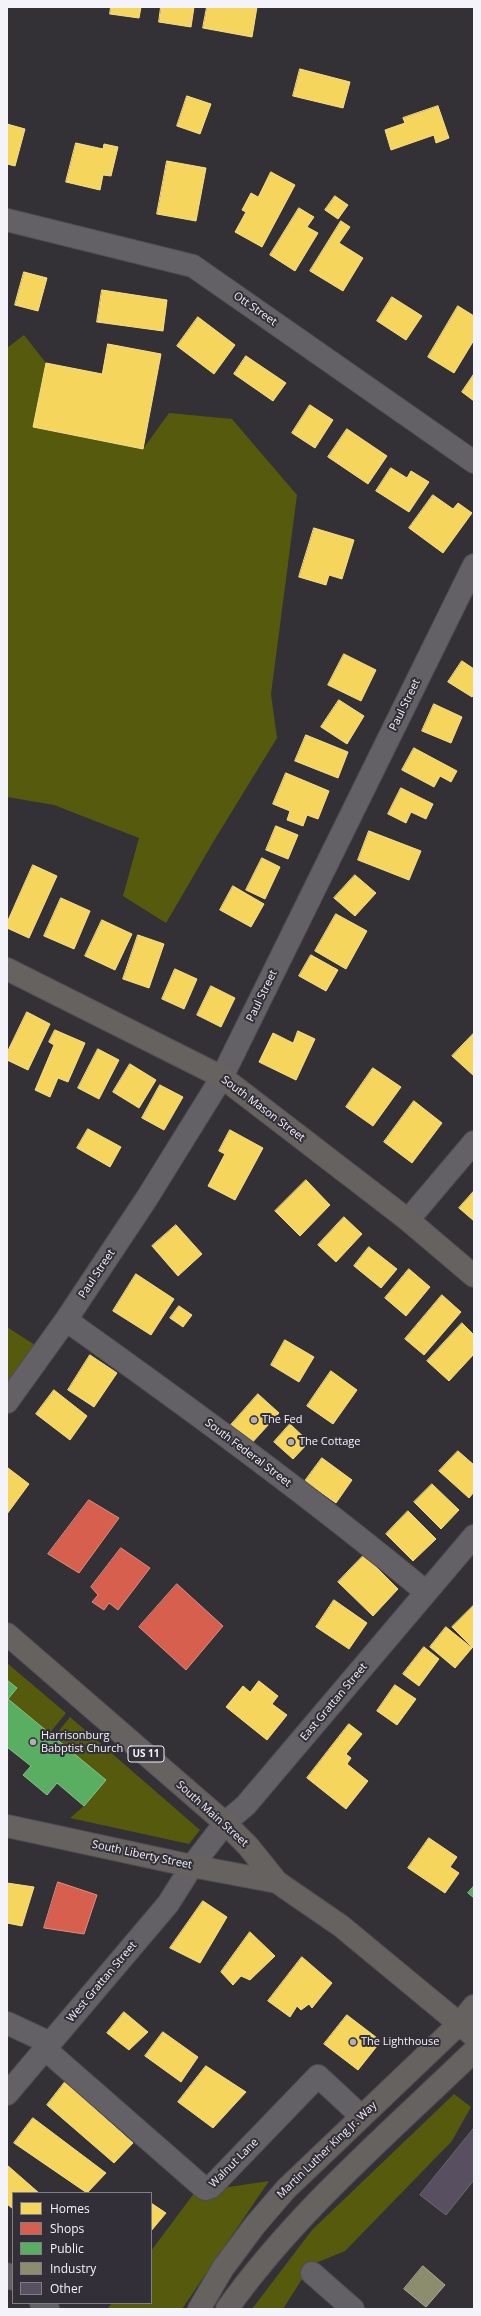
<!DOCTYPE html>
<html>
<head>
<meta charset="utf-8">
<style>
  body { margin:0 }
  #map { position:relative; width:481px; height:2316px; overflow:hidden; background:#333136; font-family:"Open Sans",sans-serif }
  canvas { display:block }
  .frame { position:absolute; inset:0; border:8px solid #f4f3f9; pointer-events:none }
  .legend { position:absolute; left:12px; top:2192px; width:140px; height:112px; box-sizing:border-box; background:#322f38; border:1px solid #807d85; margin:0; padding:5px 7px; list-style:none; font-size:12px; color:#f4f3f9 }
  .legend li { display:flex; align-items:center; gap:8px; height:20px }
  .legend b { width:20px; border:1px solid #807d85 }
</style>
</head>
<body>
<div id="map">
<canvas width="481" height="2316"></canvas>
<div class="frame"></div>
<ul class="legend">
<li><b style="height:11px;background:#f6d55c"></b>Homes</li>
<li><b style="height:11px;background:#d6604d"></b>Shops</li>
<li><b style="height:11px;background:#5aae61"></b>Public</li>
<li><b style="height:11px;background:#8c8c6e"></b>Industry</li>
<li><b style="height:11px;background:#584f60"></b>Other</li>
</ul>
</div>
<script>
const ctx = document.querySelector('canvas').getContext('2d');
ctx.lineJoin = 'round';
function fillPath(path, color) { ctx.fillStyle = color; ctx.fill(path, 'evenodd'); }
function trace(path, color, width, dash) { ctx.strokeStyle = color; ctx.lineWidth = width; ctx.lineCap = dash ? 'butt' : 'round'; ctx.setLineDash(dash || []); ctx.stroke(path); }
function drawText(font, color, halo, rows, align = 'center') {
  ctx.font = font + ' "Open Sans",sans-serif'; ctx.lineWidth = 4; ctx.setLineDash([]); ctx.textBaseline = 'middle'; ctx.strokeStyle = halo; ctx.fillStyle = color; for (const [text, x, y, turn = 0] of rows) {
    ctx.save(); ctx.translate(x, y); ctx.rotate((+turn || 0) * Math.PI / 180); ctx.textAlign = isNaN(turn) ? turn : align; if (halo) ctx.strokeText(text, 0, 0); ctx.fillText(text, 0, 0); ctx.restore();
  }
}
const green = new Path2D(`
  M24,335L46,363L33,427L143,449L169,413L232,419L297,495L271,694L277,738L215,839L166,923L123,896L139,838L54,805L7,797V348Z
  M7,1327L35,1345L7,1385Z
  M7,1663L66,1713L49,1734L8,1699L17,1688L7,1680Z
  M70,1717L200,1830L189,1844L70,1818L84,1806L105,1780L54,1737Z
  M454,2094L471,2107L452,2141L345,2251L311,2265L283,2309H252L312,2230Z
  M269,2181L182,2309H107L112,2303H151V2251L195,2192Z`);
const homes = new Path2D(`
  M111,7H141L139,18L110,14Z
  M161,7H194L191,27L159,22Z
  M207,7H257L252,37L203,28Z
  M300,69L350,82L343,108L293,96Z
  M187,96L211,104L200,134L177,126Z
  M438,106L449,138L436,143L434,135L391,150L385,130L405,123L403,118Z
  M7,124L25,129L15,166L7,164Z
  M76,143L103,149L104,144L118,147L111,176L103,175L100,190L66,182Z
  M167,161L206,168L196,221L157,214Z
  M271,172L295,185L262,247L235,232L246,212L242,210L251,193L258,197Z
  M335,196L348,205L338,219L325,210Z
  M299,208L314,217L307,227L318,233L295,271L270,255Z
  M341,221L350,227L339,243L363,258L343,291L310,271Z
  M24,272L47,278L38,311L15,305Z
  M102,290L167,300L163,331L97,322Z
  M392,297L422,316L406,340L377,321Z
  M458,306L474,316V340L454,373L428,357Z
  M198,317L235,345L214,374L177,346Z
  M108,344L161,354L143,449L33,427L46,363L102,374Z
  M246,356L286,383L273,401L234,374Z
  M474,374V401L462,392Z
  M310,405L333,420L315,448L292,433Z
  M347,429L387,456L368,484L328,457Z
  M391,468L407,478L411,471L429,482L409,512L376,491Z
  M433,495L453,509L458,503L472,513L443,553L409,528Z
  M314,528L354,540L342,579L329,575L326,585L299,577Z
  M344,654L376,670L361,701L328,685Z
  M462,661L474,669V694L472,697L448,682Z
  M339,700L364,716L347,744L321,727Z
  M434,704L462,717L451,743L422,731Z
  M306,735L348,752L338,778L295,761Z
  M414,748L457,771L451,782L440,776L434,787L402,770Z
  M286,773L329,791L318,819L307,815L303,826L287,820L290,811L273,804Z
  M401,788L433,804L426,819L411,812L406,823L388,814Z
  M276,826L298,835L288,859L266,850Z
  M369,831L421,851L409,880L358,860Z
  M262,858L280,867L265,899L246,890Z
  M33,865L57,876L29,938L7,928V923Z
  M355,875L376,893L355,916L334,898Z
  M233,886L264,904L251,927L220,910Z
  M61,898L90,911L74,949L44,936Z
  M336,914L367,931L346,969L315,951Z
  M102,920L132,934L115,970L85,956Z
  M138,935L164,944L149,988L123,979Z
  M311,955L338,970L326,991L299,976Z
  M175,969L197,979L184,1009L162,999Z
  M211,986L235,998L221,1027L197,1015Z
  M27,1012L50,1024L28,1070L7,1060V1053Z
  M55,1030L85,1043L68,1082L58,1078L50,1097L35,1090L54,1045L49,1042Z
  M298,1031L315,1039L296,1080L259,1062L273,1033L293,1043Z
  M474,1033V1076L452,1056Z
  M98,1049L119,1060L99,1099L78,1088Z
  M130,1064L156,1080L139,1108L113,1092Z
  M373,1068L401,1087L373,1126L346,1107Z
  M160,1085L183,1097L164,1130L142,1118Z
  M414,1101L442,1123L412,1163L384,1142Z
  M88,1129L121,1147L110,1167L77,1148Z
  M230,1130L263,1148L235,1200L208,1186L225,1154L219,1151Z
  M306,1180L330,1205L300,1236L275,1211Z
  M474,1191V1221L459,1208Z
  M344,1217L362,1234L336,1262L318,1245Z
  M176,1225L202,1254L178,1276L152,1246Z
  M369,1247L397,1269L381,1288L354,1266Z
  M409,1269L430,1287L406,1316L385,1298Z
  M136,1274L174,1299L151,1335L113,1311Z
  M442,1295L461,1312L424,1355L405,1339Z
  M179,1306L192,1315L183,1327L170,1318Z
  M462,1323L474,1335V1354L449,1381L427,1361Z
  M285,1340L314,1357L299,1382L271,1365Z
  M90,1355L117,1373L94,1407L68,1390Z
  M331,1371L357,1390L333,1424L307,1406Z
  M54,1390L87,1416L70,1440L36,1414Z
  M258,1394L279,1413L250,1445L230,1426Z
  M290,1424L309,1442L293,1459L274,1442Z
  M458,1451L474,1465V1492L469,1498L439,1471Z
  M322,1458L352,1480L336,1503L305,1481Z
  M8,1468L29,1484L7,1514V1469Z
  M432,1484L459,1510L441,1529L414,1502Z
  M408,1511L436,1539L413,1561L386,1534Z
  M364,1555L398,1589L373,1616L338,1582Z
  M334,1600L367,1623L349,1649L316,1627Z
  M474,1605V1647L473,1648L452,1627Z
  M446,1627L472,1648L455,1668L430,1647Z
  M424,1647L439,1659L419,1686L403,1674Z
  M259,1681L278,1696L272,1704L287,1715L267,1740L226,1707L243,1686L250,1692Z
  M395,1685L416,1699L397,1725L377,1711Z
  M349,1724L362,1734L346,1754L351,1758L347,1764L368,1781L346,1809L307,1778Z
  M429,1838L457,1857L450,1867L459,1873L445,1893L408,1868Z
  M7,1883L34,1887L22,1926L7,1923Z
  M203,1901L227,1917L200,1963L170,1948Z
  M250,1932L275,1956L250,1980L241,1976L233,1985L221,1972Z
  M302,1957L332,1983L312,2008L309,2004L301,2010L297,2006L290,2017L268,2001Z
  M124,2012L148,2032L129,2050L107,2033Z
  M347,2015L381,2041L358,2070L324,2044Z
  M163,2032L198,2057L181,2082L145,2056Z
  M206,2066L246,2092L213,2128L178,2102Z
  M65,2082L133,2143L114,2163L47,2105Z
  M33,2118L106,2173L87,2193L14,2143Z
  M7,2165L39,2193H13V2209L7,2204Z
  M151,2203L166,2213L151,2231Z`);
const shops = new Path2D(`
  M89,1500L119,1518L79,1573L48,1554Z
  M121,1548L150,1568L118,1610L109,1603L104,1610L92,1602L98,1595L91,1587Z
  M177,1584L223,1626L186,1670L139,1627Z
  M58,1882L97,1895L84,1934L44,1928Z`);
const public = new Path2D(`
  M7,1680L17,1688L8,1699L106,1780L84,1806L57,1783L47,1795L23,1775L31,1766L7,1747Z
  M474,1886V1898L468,1893Z`);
const industry = new Path2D(`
  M423,2266L445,2285L426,2307L404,2289Z`);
const building = new Path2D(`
  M474,2128V2180L446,2215L420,2195Z`);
const minor = new Path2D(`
  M7,220L193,266L474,462
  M408,1220L474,1142
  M66,1320C188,1407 310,1496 426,1592
  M7,1402L66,1320L147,1198L222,1077L474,565
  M7,2023L50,2043
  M45,2049L205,2189L211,2187L318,2076L361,2116
  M7,2094L168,1904L192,1866L225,1823L246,1805L474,1536
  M312,2273L353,2309
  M7,2274L13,2279
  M41,2303L48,2309`);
const major = new Path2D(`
  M7,969L222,1077L408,1220L474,1276
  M7,1634L225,1823L248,1846L277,1882L341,1926L474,2036
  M7,1826L192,1866L277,1882
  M199,2309L223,2268L255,2225L286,2189L460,2023L474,2006
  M227,2309C296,2212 389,2133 474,2051`);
const markers = [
  [254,1420,4,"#b0afb5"],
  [291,1442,4,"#b0afb5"],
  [33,1742,4,"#b0afb5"],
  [353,2042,4,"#b0afb5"]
];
const shields = [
  [146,1754,36]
];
const shieldNames = [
  ["US 11",146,1754]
];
const streetNames = [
  ["Ott Street",255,309,35],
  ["Paul Street",405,705,-64],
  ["Paul Street",262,996,-64],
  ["South Mason Street",263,1109,37],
  ["Paul Street",97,1274,-56],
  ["South Federal Street",248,1453,37],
  ["East Grattan Street",334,1702,-50],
  ["South Main Street",212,1814,42],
  ["South Liberty Street",142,1855,12],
  ["West Grattan Street",102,1982,-50],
  ["Martin Luther King Jr. Way",327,2150,-44],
  ["Walnut Lane",234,2163,-45]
];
const poiNames = [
  ["The Fed",262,1420],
  ["The Cottage",299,1442],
  ["Harrisonburg",41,1736],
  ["Babptist Church",41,1749],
  ["The Lighthouse",361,2042]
];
fillPath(green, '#555a0c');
fillPath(homes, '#f6d55c');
trace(homes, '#f5de8b', 1);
fillPath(shops, '#d6604d');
trace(shops, '#df8c81', 1);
fillPath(public, '#5aae61');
trace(public, '#88c38f', 1);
fillPath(industry, '#8c8c6e');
trace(industry, '#abab98', 1);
fillPath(building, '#584f60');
trace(building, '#6b696d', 1);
trace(minor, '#4f4d52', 24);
trace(major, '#4f4d52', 24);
trace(minor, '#636165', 22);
trace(major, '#656260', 22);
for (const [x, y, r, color] of markers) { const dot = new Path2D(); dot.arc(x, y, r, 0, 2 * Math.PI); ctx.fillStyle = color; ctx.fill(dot); trace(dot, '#322f38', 1.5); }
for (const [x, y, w] of shields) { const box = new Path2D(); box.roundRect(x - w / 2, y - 8, w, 16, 3); ctx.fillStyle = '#322f38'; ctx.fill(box); trace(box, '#f4f3f9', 1); }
drawText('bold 10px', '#f4f3f9', null, shieldNames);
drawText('11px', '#f4f3f9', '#322f38', streetNames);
drawText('11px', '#f4f3f9', '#322f38', poiNames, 'left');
</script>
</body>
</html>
